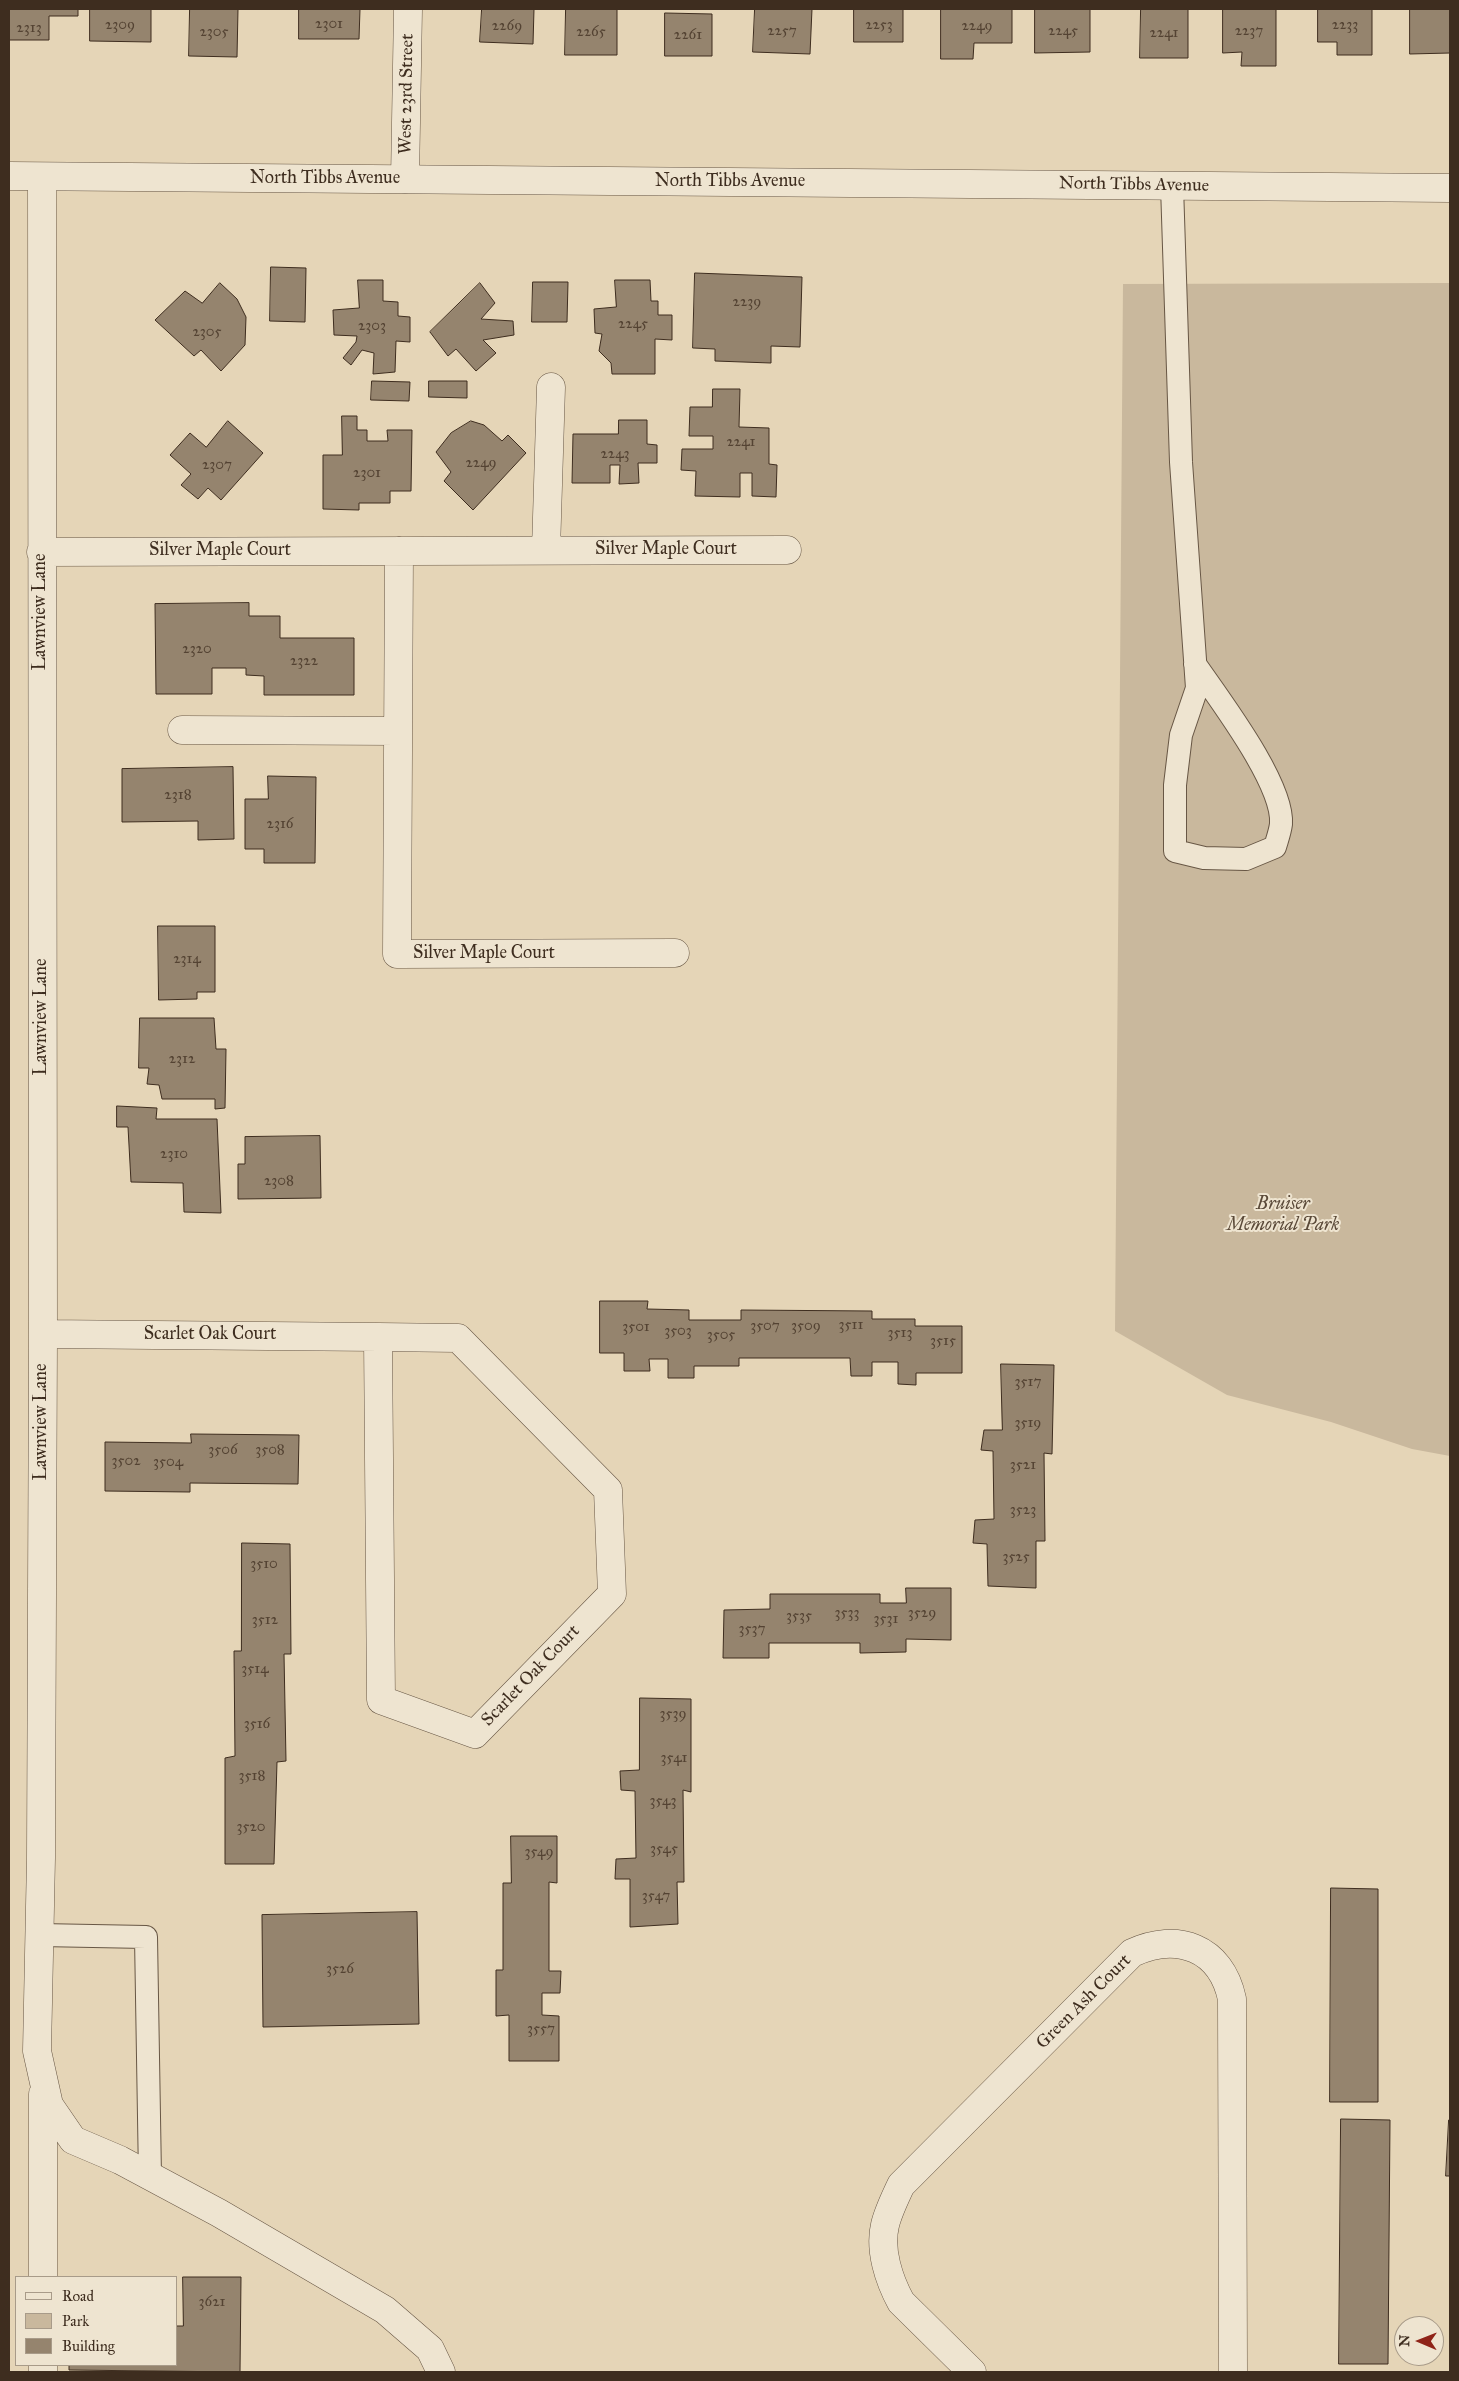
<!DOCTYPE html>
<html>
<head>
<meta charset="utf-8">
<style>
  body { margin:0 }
  #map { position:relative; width:1459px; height:2381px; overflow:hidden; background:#e5d5b7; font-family:"IM FELL Great Primer",serif }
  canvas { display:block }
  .frame { position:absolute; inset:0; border:10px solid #3e2d1f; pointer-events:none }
  .legend { position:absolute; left:15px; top:2276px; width:162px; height:90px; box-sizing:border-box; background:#eee4d0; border:1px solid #a89b89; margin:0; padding:6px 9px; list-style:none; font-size:15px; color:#3e2d1f }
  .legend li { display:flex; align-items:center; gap:10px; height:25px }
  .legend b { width:25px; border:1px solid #a89b89 }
  .north { position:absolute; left:1394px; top:2316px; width:50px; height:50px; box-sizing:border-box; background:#eee4d0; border:1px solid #a89b89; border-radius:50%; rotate:271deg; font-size:14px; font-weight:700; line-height:20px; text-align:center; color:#3e2d1f }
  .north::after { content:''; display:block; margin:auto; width:18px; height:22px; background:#8f2418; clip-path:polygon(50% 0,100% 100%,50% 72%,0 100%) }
</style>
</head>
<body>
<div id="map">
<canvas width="1459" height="2381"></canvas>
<div class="frame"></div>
<ul class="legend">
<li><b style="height:6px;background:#eee4d0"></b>Road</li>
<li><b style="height:14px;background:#c9b89d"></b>Park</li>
<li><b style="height:14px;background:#95846e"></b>Building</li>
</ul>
<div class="north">N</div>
</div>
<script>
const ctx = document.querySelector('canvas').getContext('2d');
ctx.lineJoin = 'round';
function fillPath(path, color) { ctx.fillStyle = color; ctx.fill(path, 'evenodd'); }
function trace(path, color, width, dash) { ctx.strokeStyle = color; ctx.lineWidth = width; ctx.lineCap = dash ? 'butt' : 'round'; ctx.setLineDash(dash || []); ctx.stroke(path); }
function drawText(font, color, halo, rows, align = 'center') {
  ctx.font = font + ' "IM FELL Great Primer",serif'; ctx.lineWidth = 4; ctx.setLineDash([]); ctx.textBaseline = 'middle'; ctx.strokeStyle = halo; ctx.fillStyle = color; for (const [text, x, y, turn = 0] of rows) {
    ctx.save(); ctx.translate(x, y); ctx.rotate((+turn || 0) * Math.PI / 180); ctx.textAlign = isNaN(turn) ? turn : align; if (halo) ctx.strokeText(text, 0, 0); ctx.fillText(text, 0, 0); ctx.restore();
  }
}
const green = new Path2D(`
  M1450,283V1456L1412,1449L1331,1422L1227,1395L1115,1331L1123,284Z`);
const building = new Path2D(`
  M9,9H78V16H49V40H9Z
  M90,9H151V42L90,41Z
  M190,9H238L237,57L189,56Z
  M299,9H360L359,39H299Z
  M482,9H534L533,44L480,42Z
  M566,9H617V55H565Z
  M755,9H812L810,54L753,52Z
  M854,9H903V42H854Z
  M941,9H1012V43H974L973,59H941Z
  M1035,9H1090V52L1035,53Z
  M1141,9H1188V58H1140Z
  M1223,9H1276V66H1241L1242,52L1223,53Z
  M1318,9H1372V55H1337V42H1318Z
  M1410,9H1450V53L1410,54Z
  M665,13L712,14V56H665Z
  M271,267L306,268L305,322L270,321Z
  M695,273L802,277L800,347L771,346V363L715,361V349L693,348Z
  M358,280H383V301L398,302V316L410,317V342L396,341L395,372L373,374L374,353L362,350L351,365L343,358L356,342L357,336L334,335L333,310L359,308Z
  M615,280H650L651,301H658V315H672V340L655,339V374H612L611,363L599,351L602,334L595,333L594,309L616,307Z
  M533,282H568L567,322H532Z
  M220,283L237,299L246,317L245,345L221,371L201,350L194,356L155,320L185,291L202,303Z
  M480,283L495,303L481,319L513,321L514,335L483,340L496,353L476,371L456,349L448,356L430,332Z
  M372,381L410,382L409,401L371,400Z
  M429,381H467V398L429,397Z
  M713,389H740L739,427L769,428V464L777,465L776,497L752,496V473H740V497L695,496L696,471L681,470L682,449H713V436H689L690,407H712Z
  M342,416H357V430H367V441H388L387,430H412L411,491H390V503H359V510L323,509V455H342Z
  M619,420H647V444L657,445V463H638L639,483L619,484L620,465H610V483H572L573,434H618Z
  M228,421L263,453L221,500L208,488L198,499L181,485L191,474L170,455L190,433L206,447Z
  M471,421L484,425L502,441L508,435L526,453L473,510L444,481L451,472L436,452L451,433Z
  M249,603V616H280V638H354V695H264V676L246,675V668H212V694H156L155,604Z
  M233,767L234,839L198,840V821L122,822V769Z
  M268,776L316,777L315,863H264V849H245V799H268Z
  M158,926H215V992H197V999L159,1000Z
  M140,1018H214L216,1049H226L225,1108L215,1109V1099H162L159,1085L147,1084L149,1068H139Z
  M117,1106L157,1108L156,1119H217L221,1213L184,1212L183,1183L131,1182L128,1127H117Z
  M320,1136L321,1198L238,1199V1164H245V1137Z
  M600,1301H648L647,1309L689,1310V1320H741V1310L872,1311V1319H915V1326H962V1373H916V1385L898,1384V1362H872V1376H851L850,1358H739V1366H694V1378H668V1359H649L650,1371H624V1353H600Z
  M1001,1364L1054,1365L1052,1454L1044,1453L1045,1541H1036V1588L988,1586L987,1544L973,1543L975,1520L994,1519L993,1451L981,1450L984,1430H1002Z
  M191,1434L299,1435L298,1484L190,1483V1492L105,1491V1442L191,1443Z
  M242,1543L290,1544L291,1654H284L286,1761L277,1762L274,1864H225V1758L235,1756L234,1651H241Z
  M906,1588H951V1640L906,1639V1652L860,1653V1643H769V1658H723L724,1610L770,1609V1594H880V1603H906Z
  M640,1698L691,1699V1792L683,1790L684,1882H677L678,1924L630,1927V1879H615L616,1859L636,1858L635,1791L621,1790L620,1771L639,1770Z
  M511,1836H557V1883L549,1882V1971H561L560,1993H542V2015L559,2016V2061H509V2015L496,2016V1970H503V1883H511Z
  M1331,1888L1378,1889V2102H1330Z
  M417,1912L419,2024L263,2027L262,1915Z
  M1341,2119L1390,2120L1388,2364H1339Z
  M1449,2120H1450V2176H1446Z
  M183,2277H241L240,2372L69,2370V2365H176V2326H183Z`);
const service = new Path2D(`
  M1172,186L1181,462L1197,688L1181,735L1175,785V851L1204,858L1246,859L1275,847C1277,840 1280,832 1281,824C1284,784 1219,699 1195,664
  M40,1935L146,1937L150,2177`);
const minor = new Path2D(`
  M42,177L43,1334L41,1858L37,2051L49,2105L73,2140L120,2160L219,2213L385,2310L430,2349L441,2372
  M405,179L408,9
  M546,550L551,387
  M399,551L397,954L675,953
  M41,552L787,550
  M182,730L398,731
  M43,1334L378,1337
  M378,1337L458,1338L608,1490L612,1594L475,1734L381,1700Z
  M43,2094V2277
  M43,2365V2372
  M972,2372L901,2302C889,2280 879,2250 885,2225C888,2212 895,2198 901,2185L1132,1953C1177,1932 1221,1947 1232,1999L1233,2372`);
const tertiary = new Path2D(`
  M9,176L1450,188`);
const numberNames = [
  ["2301",329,24],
  ["2309",120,25],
  ["2253",879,25],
  ["2233",1345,25],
  ["2269",507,26],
  ["2249",977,26],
  ["2313",29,28],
  ["2257",782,31],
  ["2245",1063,31],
  ["2237",1249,31],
  ["2305",214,32],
  ["2265",591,32],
  ["2241",1164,33],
  ["2261",688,35],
  ["2239",747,302],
  ["2245",633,324],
  ["2303",372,326],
  ["2305",207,332],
  ["2241",741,442],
  ["2243",615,454],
  ["2249",481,463],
  ["2307",217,465],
  ["2301",367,473],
  ["2320",197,649],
  ["2322",304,661],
  ["2318",178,795],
  ["2316",280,824],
  ["2314",187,959],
  ["2312",182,1059],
  ["2310",174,1154],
  ["2308",279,1181],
  ["3511",851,1325],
  ["3507",765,1326],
  ["3509",806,1326],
  ["3501",636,1327],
  ["3503",678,1331],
  ["3513",900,1333],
  ["3505",721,1335],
  ["3515",943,1341],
  ["3517",1028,1382],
  ["3519",1028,1423],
  ["3506",223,1450],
  ["3508",270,1450],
  ["3502",126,1461],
  ["3504",168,1462],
  ["3521",1023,1465],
  ["3523",1023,1510],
  ["3525",1016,1557],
  ["3510",264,1564],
  ["3533",847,1613],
  ["3529",922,1613],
  ["3535",799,1616],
  ["3531",886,1619],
  ["3512",265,1620],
  ["3537",752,1629],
  ["3514",255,1669],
  ["3539",673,1714],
  ["3516",257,1724],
  ["3541",674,1758],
  ["3518",252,1776],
  ["3543",663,1801],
  ["3520",251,1827],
  ["3545",664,1849],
  ["3549",539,1852],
  ["3547",656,1896],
  ["3526",340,1969],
  ["3557",541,2029],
  ["3621",212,2302]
];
const streetNames = [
  ["West 23rd Street",407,94,-89],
  ["North Tibbs Avenue",325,179],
  ["North Tibbs Avenue",730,182],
  ["North Tibbs Avenue",1134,185,1],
  ["Silver Maple Court",666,550],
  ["Silver Maple Court",220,551],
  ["Lawnview Lane",41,612,-90],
  ["Silver Maple Court",484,954],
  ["Lawnview Lane",42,1017,-90],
  ["Scarlet Oak Court",210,1335],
  ["Lawnview Lane",42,1422,-90],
  ["Scarlet Oak Court",531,1676,-46],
  ["Green Ash Court",1084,2002,-45]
];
const parkNames = [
  ["Bruiser",1283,1205],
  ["Memorial Park",1283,1226]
];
fillPath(green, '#c9b89d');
fillPath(building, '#95846e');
trace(building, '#3e2d1f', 1);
trace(service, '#685745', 24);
trace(minor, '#685745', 29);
trace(tertiary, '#685745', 29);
trace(service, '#eee4d0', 22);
trace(minor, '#eee4d0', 28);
trace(tertiary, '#eee4d0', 28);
drawText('15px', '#544333', null, numberNames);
drawText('18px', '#3e2d1f', '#eee4d0', streetNames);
drawText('italic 18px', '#5a4938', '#eee4d0', parkNames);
</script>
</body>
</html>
